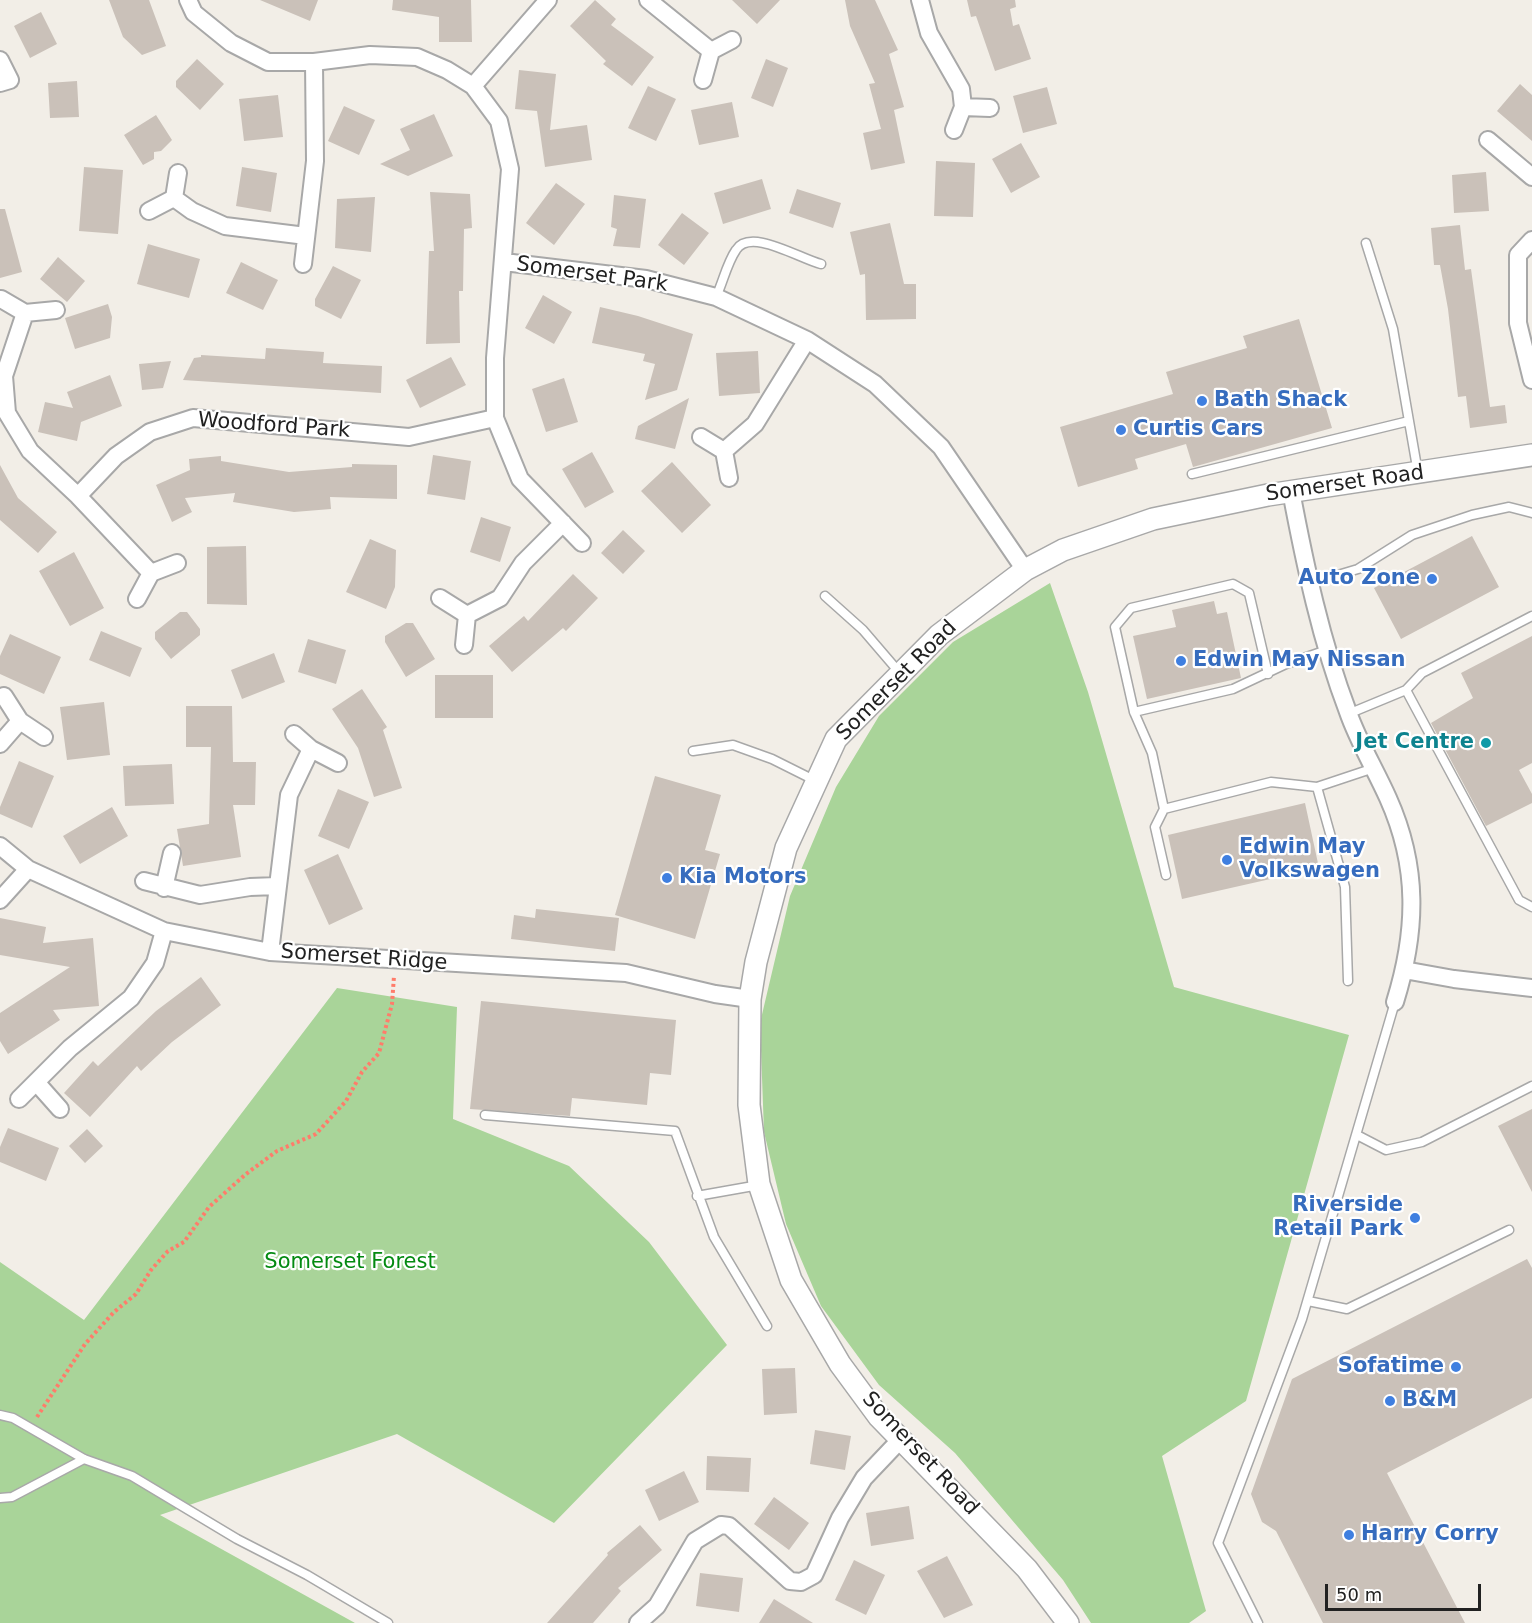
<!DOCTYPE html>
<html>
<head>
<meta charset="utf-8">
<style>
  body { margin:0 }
  #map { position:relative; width:1532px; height:1623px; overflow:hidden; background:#f2eee7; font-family:"DejaVu Sans",sans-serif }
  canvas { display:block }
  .scale { position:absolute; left:1325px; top:1584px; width:156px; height:27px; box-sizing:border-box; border:3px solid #212121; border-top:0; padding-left:8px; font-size:18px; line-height:21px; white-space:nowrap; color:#212121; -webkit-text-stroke:4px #fff; paint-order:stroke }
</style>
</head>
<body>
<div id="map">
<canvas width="1532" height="1623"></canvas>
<div class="scale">50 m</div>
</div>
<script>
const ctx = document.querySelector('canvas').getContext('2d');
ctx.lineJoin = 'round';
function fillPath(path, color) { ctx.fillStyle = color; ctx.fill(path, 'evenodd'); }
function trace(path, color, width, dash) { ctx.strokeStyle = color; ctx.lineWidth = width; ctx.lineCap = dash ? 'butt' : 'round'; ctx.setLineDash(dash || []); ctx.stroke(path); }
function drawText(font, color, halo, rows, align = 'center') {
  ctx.font = font + ' "DejaVu Sans",sans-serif'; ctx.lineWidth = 4.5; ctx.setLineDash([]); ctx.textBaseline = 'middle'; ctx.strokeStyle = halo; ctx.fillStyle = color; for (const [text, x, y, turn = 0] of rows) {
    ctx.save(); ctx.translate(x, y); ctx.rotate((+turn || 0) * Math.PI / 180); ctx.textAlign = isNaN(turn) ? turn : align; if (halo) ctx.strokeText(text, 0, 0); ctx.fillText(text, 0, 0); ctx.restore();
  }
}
const forest = new Path2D(`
  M1050,583L1088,692L1174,987L1349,1035L1246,1401L1162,1456L1206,1611L1189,1623H1091L1063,1580L955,1453L879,1385L821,1306L786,1224L764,1132L760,1023L790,896L836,787L879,716L953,642Z
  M337,988L457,1007L453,1119L569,1166L649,1242L727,1345L554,1523L397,1434L160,1515L355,1623H0V1262L84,1320Z`);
const building = new Path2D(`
  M109,0H149L166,46L142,55L123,37Z
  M260,0H318L310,21Z
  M393,0H471L472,42H439V17L392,10Z
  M595,0L616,19L611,25L654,57L632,86L603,64L606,61L570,26Z
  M732,0H780L757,24Z
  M845,0H875L898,50L889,54L904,107L894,110L905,163L871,170L863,133L881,129L869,84L875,83L850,26Z
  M967,0H1015L1016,7L1010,9L1013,26L1019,24L1031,59L995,71L976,16L971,17Z
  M41,12L57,44L30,58L14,26Z
  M197,59L224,84L200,110L176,87V81Z
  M766,59L788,68L773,107L751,98Z
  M519,70L556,74L550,130L587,125L592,160L545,167L537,111L515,109Z
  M77,81L79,117L50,118L48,83Z
  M1520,84L1532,95V141L1497,111Z
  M648,86L676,99L656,141L628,128Z
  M1047,87L1057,124L1023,133L1013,96Z
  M278,95L283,137L244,141L239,99Z
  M732,102L739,137L699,145L691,110Z
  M344,106L375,120L359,155L328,141Z
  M434,114L453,156L408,176L380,164L410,150L400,129Z
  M156,115L172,140L161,151L154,152V159L143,165L124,135Z
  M1021,143L1040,177L1011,193L992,159Z
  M936,161L975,163L973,217L934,216Z
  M84,167L123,170L118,234L79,231Z
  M242,167L277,173L271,212L236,206Z
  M1486,172L1489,211L1454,213L1452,175Z
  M762,179L771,209L723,224L714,193Z
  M556,183L585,204L554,245L526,223Z
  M797,189L841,203L833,228L789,213Z
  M430,192L470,194L472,228L464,229L463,291H459L460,343L426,344L429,251H434Z
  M614,195L646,199L640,248L613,246L617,229L611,227Z
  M375,197L371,252L335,248L337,199Z
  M0,209H5L22,272L0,278Z
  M682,213L709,233L684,265L658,245Z
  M890,223L904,284H916V319L866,320L865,274L860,275L850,232Z
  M1460,225L1465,270L1471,269L1490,407L1505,405L1507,423L1470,428L1466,396L1458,397L1448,309L1440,265H1434L1431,228Z
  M148,244L200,259L189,298L137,284Z
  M58,257L85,281L67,302L40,279Z
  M241,262L278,280L263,310L226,293Z
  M333,266L361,280L341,319L315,306V299Z
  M543,295L572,312L554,344L525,328Z
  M108,304L112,317L110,338L75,349L65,318Z
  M600,307L638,316L693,334L677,390L645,400L655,364L643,361L645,354L592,343Z
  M1299,319L1332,428L1193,467L1186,444L1135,459L1138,469L1078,487L1060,427L1173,394L1166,372L1247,348L1243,336Z
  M266,348L324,352L323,363L382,366L381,393L183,380L194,358L201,357V355L265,359Z
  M758,351L760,393L719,396L716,353Z
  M451,357L466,385L420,408L406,380Z
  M171,361L163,388L142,390L139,364Z
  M110,375L122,406L81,422L77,441L38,432L45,402L73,408L67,392Z
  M564,378L578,422L546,432L532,389Z
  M689,398L675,449L635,439L638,426Z
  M592,452L614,492L585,508L562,469Z
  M433,455L471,461L465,500L427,494Z
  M221,456V461L289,472L352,467V464L397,465V499L330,497L331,509L294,512L233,502L235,493L185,498L192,512L172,522L156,485L190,470L189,459Z
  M672,462L711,505L682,533L641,491Z
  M0,465L18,498L57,532L38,553L0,520Z
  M481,517L511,527L500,562L470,552Z
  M623,530L645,551L623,574L601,553Z
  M1472,536L1499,587L1401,639L1374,588Z
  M370,539L396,550L395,587L386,609L346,592Z
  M246,546L247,605L207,604V547Z
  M74,552L104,608L70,626L39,571Z
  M573,574L598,598L566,631L563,628L512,672L489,646L524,616L528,621Z
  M1214,601L1217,614L1227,612L1241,678L1147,699L1133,636L1176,627L1172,610Z
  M180,612H187L200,629V635L171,659L155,639V632Z
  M406,623H413L435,659L406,677L385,642V636Z
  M101,631L142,648L130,677L89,660Z
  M10,634L61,657L44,694L0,674V656Z
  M1532,636V763L1519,770L1532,794V803L1486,826L1431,723L1473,698L1461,673Z
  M308,639L346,650L336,684L298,672Z
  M274,653L285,682L242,699L231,670Z
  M435,675H493V718H435Z
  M362,689L387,727L383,730L402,788L374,797L358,748L332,709Z
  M104,702L110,755L67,760L60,707Z
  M186,706H232L233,762H256L255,805H233L241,857L183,866L177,829L209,824L211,747H186Z
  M19,761L54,776L32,828L0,814V807Z
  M172,764L174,804L125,806L123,766Z
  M655,776L721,795L705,850L720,854L695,939L615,915Z
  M338,789L369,802L349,849L318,836Z
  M1305,803L1319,868L1182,899L1168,835Z
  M112,807L128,836L80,864L63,836Z
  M338,854L363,909L329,925L304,870Z
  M536,909L619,918L615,951L511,939L514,915L535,918Z
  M0,918L46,927L43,943L93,938L99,1006L53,1010L60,1020L8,1054L0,1041V1013L70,967L0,955Z
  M201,977L221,1005L172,1042L141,1071L137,1066L90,1117L64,1093L93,1061L98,1066L156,1011Z
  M481,1001L676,1020L671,1075L650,1073L647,1105L572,1098L570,1116L470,1109Z
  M1532,1109V1192L1498,1126Z
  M8,1128L59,1148L46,1181L0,1162V1147Z
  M87,1129L103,1146L85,1163L69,1146Z
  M1527,1259L1532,1268V1398L1387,1473L1465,1623H1323L1276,1531L1262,1522L1251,1494L1292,1379Z
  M795,1368L797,1413L764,1415L762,1369Z
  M815,1430L851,1436L845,1470L810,1464Z
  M707,1456L751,1458L749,1492L706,1490Z
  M684,1471L699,1502L659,1521L645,1490Z
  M774,1497L809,1523L789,1550L754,1524Z
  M909,1506L914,1539L871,1546L866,1513Z
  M640,1525L662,1550L618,1588L621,1591L593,1623H547L608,1555L607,1553Z
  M947,1556L973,1605L944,1618L917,1571Z
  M854,1560L885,1575L866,1615L835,1600Z
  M700,1573L743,1578L739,1612L696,1606Z
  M774,1599L813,1623H759Z`);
const path = new Path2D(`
  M37,1417L85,1344L114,1312L136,1294L151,1270L168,1251L184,1242L209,1207L246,1174L277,1151L316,1134L346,1101L362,1072L379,1053L392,1004L394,976`);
const service = new Path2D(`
  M1366,243L1393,329L1418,473
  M716,297C723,282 727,263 736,250C750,227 800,259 821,264
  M1192,474L1409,421
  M1311,583L1358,569L1412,535L1472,515L1509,507L1532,513
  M825,596L863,630L899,672
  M1406,690L1422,673L1532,616
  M1134,712L1233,689L1286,664L1327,650
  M1348,714L1406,690L1519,900L1532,907
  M693,751L733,745L772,759L816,781
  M1317,787L1345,887L1348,981
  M1164,809L1152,753L1134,712L1115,627L1131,608L1233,584L1249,593L1268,674
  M1166,875L1155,827L1164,809L1271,782L1317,787L1374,768
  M485,1115L675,1131L714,1237L767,1326
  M1357,1135L1386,1150L1422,1142L1532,1086
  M697,1196L759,1185
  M1308,1301L1347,1309L1509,1230
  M0,1415L13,1418L84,1459L132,1476L237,1539L307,1575L388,1623
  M0,1498L12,1497L84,1459
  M1258,1623L1218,1543L1302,1319L1395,1002`);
const minor = new Path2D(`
  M188,0L194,13L231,43L268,62H314L370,55L417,57L447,70L473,86L499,121L510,169L495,358V418L520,479L582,543
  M648,0L711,51
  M920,0L929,33L961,89L963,107L954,130
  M0,60L10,80L0,83
  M703,80L711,51L732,40
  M473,86L548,0
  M963,107L990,108
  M1488,140L1532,177
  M174,198L192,211L225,226L306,236
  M149,211L174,198L178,173
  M1532,240L1518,255V323L1532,380
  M504,262L646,279L716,297L807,340L875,384L941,447L1025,570
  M303,264L315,161L314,62
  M1,299L25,313L56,310
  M25,313L4,376L7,413L30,451L78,496L151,573
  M701,437L724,451L729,478
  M724,451L755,424L807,340
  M1291,491C1305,565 1321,641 1348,712C1358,741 1375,769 1388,798C1419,867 1417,931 1395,1002
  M78,496L116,456L150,432L193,418L409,437L495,418
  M440,598L467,615L464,645
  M137,599L151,573L177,563
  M467,615L500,598L523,563L563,523
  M4,696L20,721L44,737
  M294,734L311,749L338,763
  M0,744L20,721
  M0,846L28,869L164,931L270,952L626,973L715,994L750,999
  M144,881L200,895L250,887L277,886
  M164,888L172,853
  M0,900L28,869
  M270,952L289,795L311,749
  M1404,970L1454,979L1532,988
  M36,1082L60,1109
  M19,1099L70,1048L131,998L155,963L164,931
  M638,1623L657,1606L695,1541L721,1525L729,1526L790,1581L801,1582L814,1575L840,1518L864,1478L901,1439`);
const tertiary = new Path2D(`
  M1068,1623L1027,1569L879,1417L840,1364L791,1280L759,1184L749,1105L750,999L756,962L786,848L836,739L939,635L1025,570L1063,550L1153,519L1268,495L1532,455`);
const markers = [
  [1202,401,6,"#3f7fe0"],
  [1121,430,6,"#3f7fe0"],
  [1432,579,6,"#3f7fe0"],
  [1181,661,6,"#3f7fe0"],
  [1486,743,6,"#0f9aa8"],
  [1227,860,6,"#3f7fe0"],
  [667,878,6,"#3f7fe0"],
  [1415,1218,6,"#3f7fe0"],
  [1456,1367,6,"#3f7fe0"],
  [1390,1401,6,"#3f7fe0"],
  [1349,1535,6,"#3f7fe0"]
];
const streetNames = [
  ["Somerset Park",592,275,8],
  ["Woodford Park",274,426,4],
  ["Somerset Road",1345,484,-8],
  ["Somerset Road",897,681,-45],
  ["Somerset Ridge",364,958,4],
  ["Somerset Road",920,1454,47]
];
const shopNames = [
  ["Bath Shack",1214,401],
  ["Curtis Cars",1133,430],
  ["Auto Zone",1420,579,"right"],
  ["Edwin May Nissan",1193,661],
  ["Edwin May",1239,848],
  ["Volkswagen",1239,872],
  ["Kia Motors",679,878],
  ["Riverside",1403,1206,"right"],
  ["Retail Park",1403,1230,"right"],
  ["Sofatime",1444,1367,"right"],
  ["B&M",1402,1401],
  ["Harry Corry",1361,1535]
];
const cultureNames = [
  ["Jet Centre",1474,743]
];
const parkNames = [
  ["Somerset Forest",350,1263]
];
fillPath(forest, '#a9d499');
fillPath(building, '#cac1b9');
trace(service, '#a8a8a8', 11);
trace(minor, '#a8a8a8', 20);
trace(tertiary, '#a8a8a8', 24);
trace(path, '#ff7c6a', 4, [3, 3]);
trace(service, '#fff', 8);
trace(minor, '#fff', 16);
trace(tertiary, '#fff', 21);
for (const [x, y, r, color] of markers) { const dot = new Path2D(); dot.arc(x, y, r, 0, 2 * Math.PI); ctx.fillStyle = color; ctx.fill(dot); trace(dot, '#fff', 2); }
drawText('21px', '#212121', '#fff', streetNames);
drawText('bold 21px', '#366cbe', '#fff', shopNames, 'left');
drawText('bold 21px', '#0d838f', '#fff', cultureNames, 'right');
drawText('21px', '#048a11', '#fff', parkNames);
</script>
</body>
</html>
